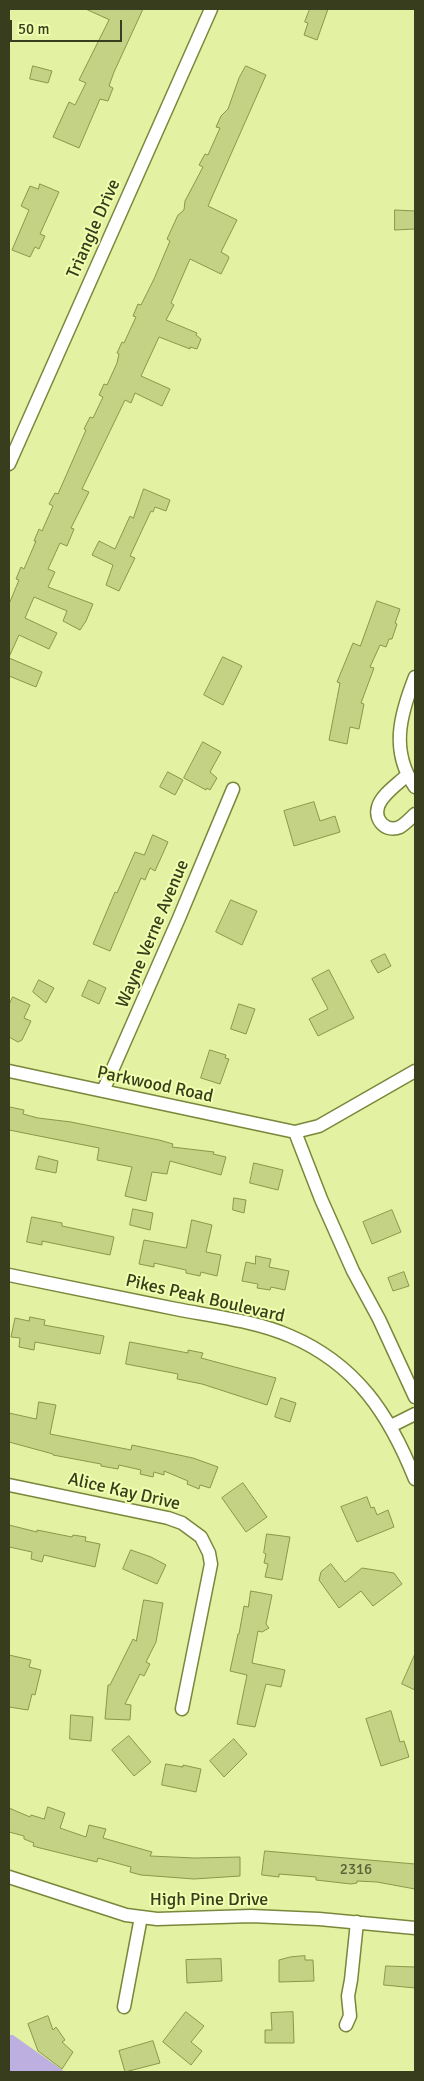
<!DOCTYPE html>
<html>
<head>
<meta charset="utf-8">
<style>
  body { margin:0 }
  #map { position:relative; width:424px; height:2081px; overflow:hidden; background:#e2f1a2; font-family:Signika,sans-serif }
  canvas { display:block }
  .frame { position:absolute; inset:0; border:10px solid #383d1d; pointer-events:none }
  .scale { position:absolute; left:10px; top:20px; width:112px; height:22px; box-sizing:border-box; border:2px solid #383d1d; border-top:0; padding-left:6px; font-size:15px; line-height:18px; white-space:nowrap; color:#383d1d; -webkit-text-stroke:4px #efffaf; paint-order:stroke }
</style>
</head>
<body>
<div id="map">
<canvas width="424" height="2081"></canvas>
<div class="frame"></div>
<div class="scale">50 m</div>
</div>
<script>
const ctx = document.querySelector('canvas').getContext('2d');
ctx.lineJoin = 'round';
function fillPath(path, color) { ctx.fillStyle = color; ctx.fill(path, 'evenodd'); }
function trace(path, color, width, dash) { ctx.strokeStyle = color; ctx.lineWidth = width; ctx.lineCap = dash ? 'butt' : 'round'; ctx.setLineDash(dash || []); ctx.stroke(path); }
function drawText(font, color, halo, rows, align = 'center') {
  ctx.font = font + ' Signika,sans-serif'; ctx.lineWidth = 4; ctx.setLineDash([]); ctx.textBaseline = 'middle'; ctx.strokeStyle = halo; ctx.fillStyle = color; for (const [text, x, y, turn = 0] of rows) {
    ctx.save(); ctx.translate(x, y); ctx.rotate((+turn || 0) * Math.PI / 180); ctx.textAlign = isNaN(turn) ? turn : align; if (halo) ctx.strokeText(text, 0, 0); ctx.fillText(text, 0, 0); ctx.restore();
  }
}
const green = new Path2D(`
  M9,2035H13L65,2072H9Z`);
const building = new Path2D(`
  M86,9H143L114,72L109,86L113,88L108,101L100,99L79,148L53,137L69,102L75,105L86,83L79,80L109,20Z
  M310,9H328L317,40L304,35L308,23L305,22Z
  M33,66L52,71L48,83L30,79Z
  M246,66L266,75L208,206L237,220L221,252L228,256L229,258L221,274L190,259L171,303L174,305L166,320L197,333L196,335L201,339L197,349L190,347V349L159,337L141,376L170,389L162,406L135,393L131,403L125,400L82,489L89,492L71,528L74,529L67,546L60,543L48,569L55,572L48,587L93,604L86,621L80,630L63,621L67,611L34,597L25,618L57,633L49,649L19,635L9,657V604L19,580L16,579L21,567L24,569L36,541H34L39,529L42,531L53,506L49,504L55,493L58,494L86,430L84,429L90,417L93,418L103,397L99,395L104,384L107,385L117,363L119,354L117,353L122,342L124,343L136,317L133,316L138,304L141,305L154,279L170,241L167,239L178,215L184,210L185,201L203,167L199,165L205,154L208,155L220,128L216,127L221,116L228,109L239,78Z
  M40,184L59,192L40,234L45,236L39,249L35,247L30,257L12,250L29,210L21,206L30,186L38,189Z
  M395,210L415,211V229L395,230Z
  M144,489L170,500L166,511L155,507L153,512L151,511L130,556L135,558L119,591L106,585L113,565L92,555L99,541L115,549L130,516L133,518Z
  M377,601L400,609L395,623L397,624L392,639H389L386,647L380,645L370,667L374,668L361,703L364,704L359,729L350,727L347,744L329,740L340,683L337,682L353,643L360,646Z
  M223,657L242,666L223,705L204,695Z
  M9,658L42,672L36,687L9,676Z
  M203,742L221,752L210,772L217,778L210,790L207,788L206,790L184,778Z
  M168,772L183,780L175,795L160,787Z
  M314,802L320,821L335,816L340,832L294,846L284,811Z
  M153,835L168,842L155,871L150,868L145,880L141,878L110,951L93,944L115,892L117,893L135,852L144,855Z
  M231,900L257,911L242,945L216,932Z
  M385,954L391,966L378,973L371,961Z
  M329,970L354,1018L318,1036L309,1019L328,1009L312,979Z
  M39,980L54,988L46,1003L33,992Z
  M89,980L106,988L99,1004L82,996Z
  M13,997L30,1005L24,1018L31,1021L22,1040L18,1042L9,1037V1005Z
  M239,1004L255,1009L246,1034L231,1029Z
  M210,1050L226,1055L225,1058L229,1059L220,1084L201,1078Z
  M10,1107L24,1110L23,1114L38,1118L71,1122L159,1140L173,1144L172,1147L214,1152L213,1154L226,1157L221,1175L170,1161L167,1174L152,1172L146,1201L125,1196L132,1167L97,1160L99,1148L9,1130Z
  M39,1156L58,1161L56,1173L36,1169Z
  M254,1163L283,1170L278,1190L250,1183Z
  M234,1198L246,1200L244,1213L233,1210Z
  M133,1209L153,1213L150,1230L130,1225Z
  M392,1210L401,1232L372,1244L363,1222Z
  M32,1217L62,1223V1226L114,1237L110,1255L42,1241V1245L27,1242Z
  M192,1220L212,1225L206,1252L221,1255L217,1276L201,1272L200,1276L186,1273V1270L154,1263V1267L139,1264L144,1240L186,1248Z
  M256,1256L271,1259L269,1267L289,1271L285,1290L271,1287L270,1290L257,1288L258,1284L242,1281L246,1262L255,1264Z
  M404,1272L409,1286L393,1291L388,1278Z
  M30,1317L45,1320L44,1325L104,1336L100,1354L35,1342L34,1350L19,1347L20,1338L11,1337L15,1318L29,1321Z
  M130,1342L188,1353V1350L203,1353L201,1358L276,1378L267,1405L202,1384L177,1379L178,1374L126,1364Z
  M281,1398L296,1403L290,1422L275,1417Z
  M39,1402L56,1405L50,1434L131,1450L132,1445L193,1458L218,1467L210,1488L200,1485L199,1489L187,1484L188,1481L164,1471V1475L154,1472L153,1477L140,1474L141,1470L119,1465L118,1469L101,1466V1464L53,1455V1454L9,1442V1413L36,1419Z
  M243,1483L267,1517L246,1532L222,1498Z
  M367,1497L371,1508L374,1507L377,1515L388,1510L394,1527L357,1542L341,1507Z
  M9,1525L37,1532V1530L72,1537L73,1535L86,1537L85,1541L100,1544L95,1567L44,1555L42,1562L31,1559L32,1552L9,1547Z
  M267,1534L290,1537L282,1580L265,1577L268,1564L264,1563L266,1554L264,1553Z
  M131,1550L151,1557L166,1565L157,1584L123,1569Z
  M331,1564L345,1582L362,1568L394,1573L402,1584L373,1606L361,1591L339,1608L319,1580L321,1572Z
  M251,1591L272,1595L266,1624L269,1628L262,1632L258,1631L252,1663L285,1670L281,1687L266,1684L255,1727L237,1724L247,1675L230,1671L238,1634H239L244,1606L248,1607Z
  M144,1600L163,1603L156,1642L146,1662L150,1664L144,1676L140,1674L125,1704L131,1705L130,1720L105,1719L108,1685H110L133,1639L136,1641Z
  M415,1654V1690L402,1684Z
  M9,1655L31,1660L29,1667L41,1670L35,1695L32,1694L28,1710L9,1707Z
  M391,1711L400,1742L404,1741L409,1757L381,1766L366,1719Z
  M71,1715L93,1717L91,1741L70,1739Z
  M129,1736L151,1762L134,1776L112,1750Z
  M234,1739L247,1754L224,1777L210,1761Z
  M166,1764L183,1767V1765L201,1769L196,1792L162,1785Z
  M48,1807L65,1813L60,1828L86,1837L89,1825L106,1829L103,1838L152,1852L150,1856L195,1858L240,1857V1876L194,1879L141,1875L130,1872L131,1867L98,1858L97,1862L40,1848L33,1846L34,1843L24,1839V1836L9,1832V1808L30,1817L31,1815L44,1819Z
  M265,1851L415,1864V1889L377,1882L357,1881V1883L351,1884L316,1880V1877L279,1874V1877L262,1875Z
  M305,1956V1960H313L314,1981L279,1982V1960L290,1957Z
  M221,1959L222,1981L187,1983L186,1960Z
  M386,1966L415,1967V1988L384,1985Z
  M186,2012L204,2026L191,2042L202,2051L191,2065L163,2042Z
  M293,2012L294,2043H265V2030H272L271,2013Z
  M48,2016L53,2030L56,2027L65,2040L62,2042L73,2052L62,2069L38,2051L28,2024Z
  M153,2041L160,2063L125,2072L119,2051Z`);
const street = new Path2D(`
  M9,464L211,9
  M415,677C400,715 390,751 415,787
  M407,775C398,784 381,795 378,807C374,820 386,833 400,827C405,824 411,818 415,814
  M9,1071L295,1132L319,1126L415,1071
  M103,1091L179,918L233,789
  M295,1132L321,1199L353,1271L379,1319L415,1397
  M9,1275C64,1286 120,1298 176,1309C212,1316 256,1321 290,1336C356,1364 389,1414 415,1479
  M391,1426L415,1414
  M9,1485L168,1518L182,1523L201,1537L209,1553L211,1564L182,1709
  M9,1877L126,1915L157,1919L251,1916L319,1919L415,1928
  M124,2007L141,1917
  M346,2025L350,2016L348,1996L351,1980L357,1922`);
const numberNames = [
  ["2316",356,1870]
];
const streetNames = [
  ["Triangle Drive",94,229,-66],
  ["Wayne Verne Avenue",153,934,-67],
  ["Parkwood Road",155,1085,12],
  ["Pikes Peak Boulevard",205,1299,13],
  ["Alice Kay Drive",124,1492,13],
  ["High Pine Drive",209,1900]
];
fillPath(green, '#bdafe0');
fillPath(building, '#c3d284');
trace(building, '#8a974a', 1);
trace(street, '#7a873b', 15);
trace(street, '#fff', 12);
drawText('15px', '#5b6237', null, numberNames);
drawText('18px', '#383d1d', '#efffaf', streetNames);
</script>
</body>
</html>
